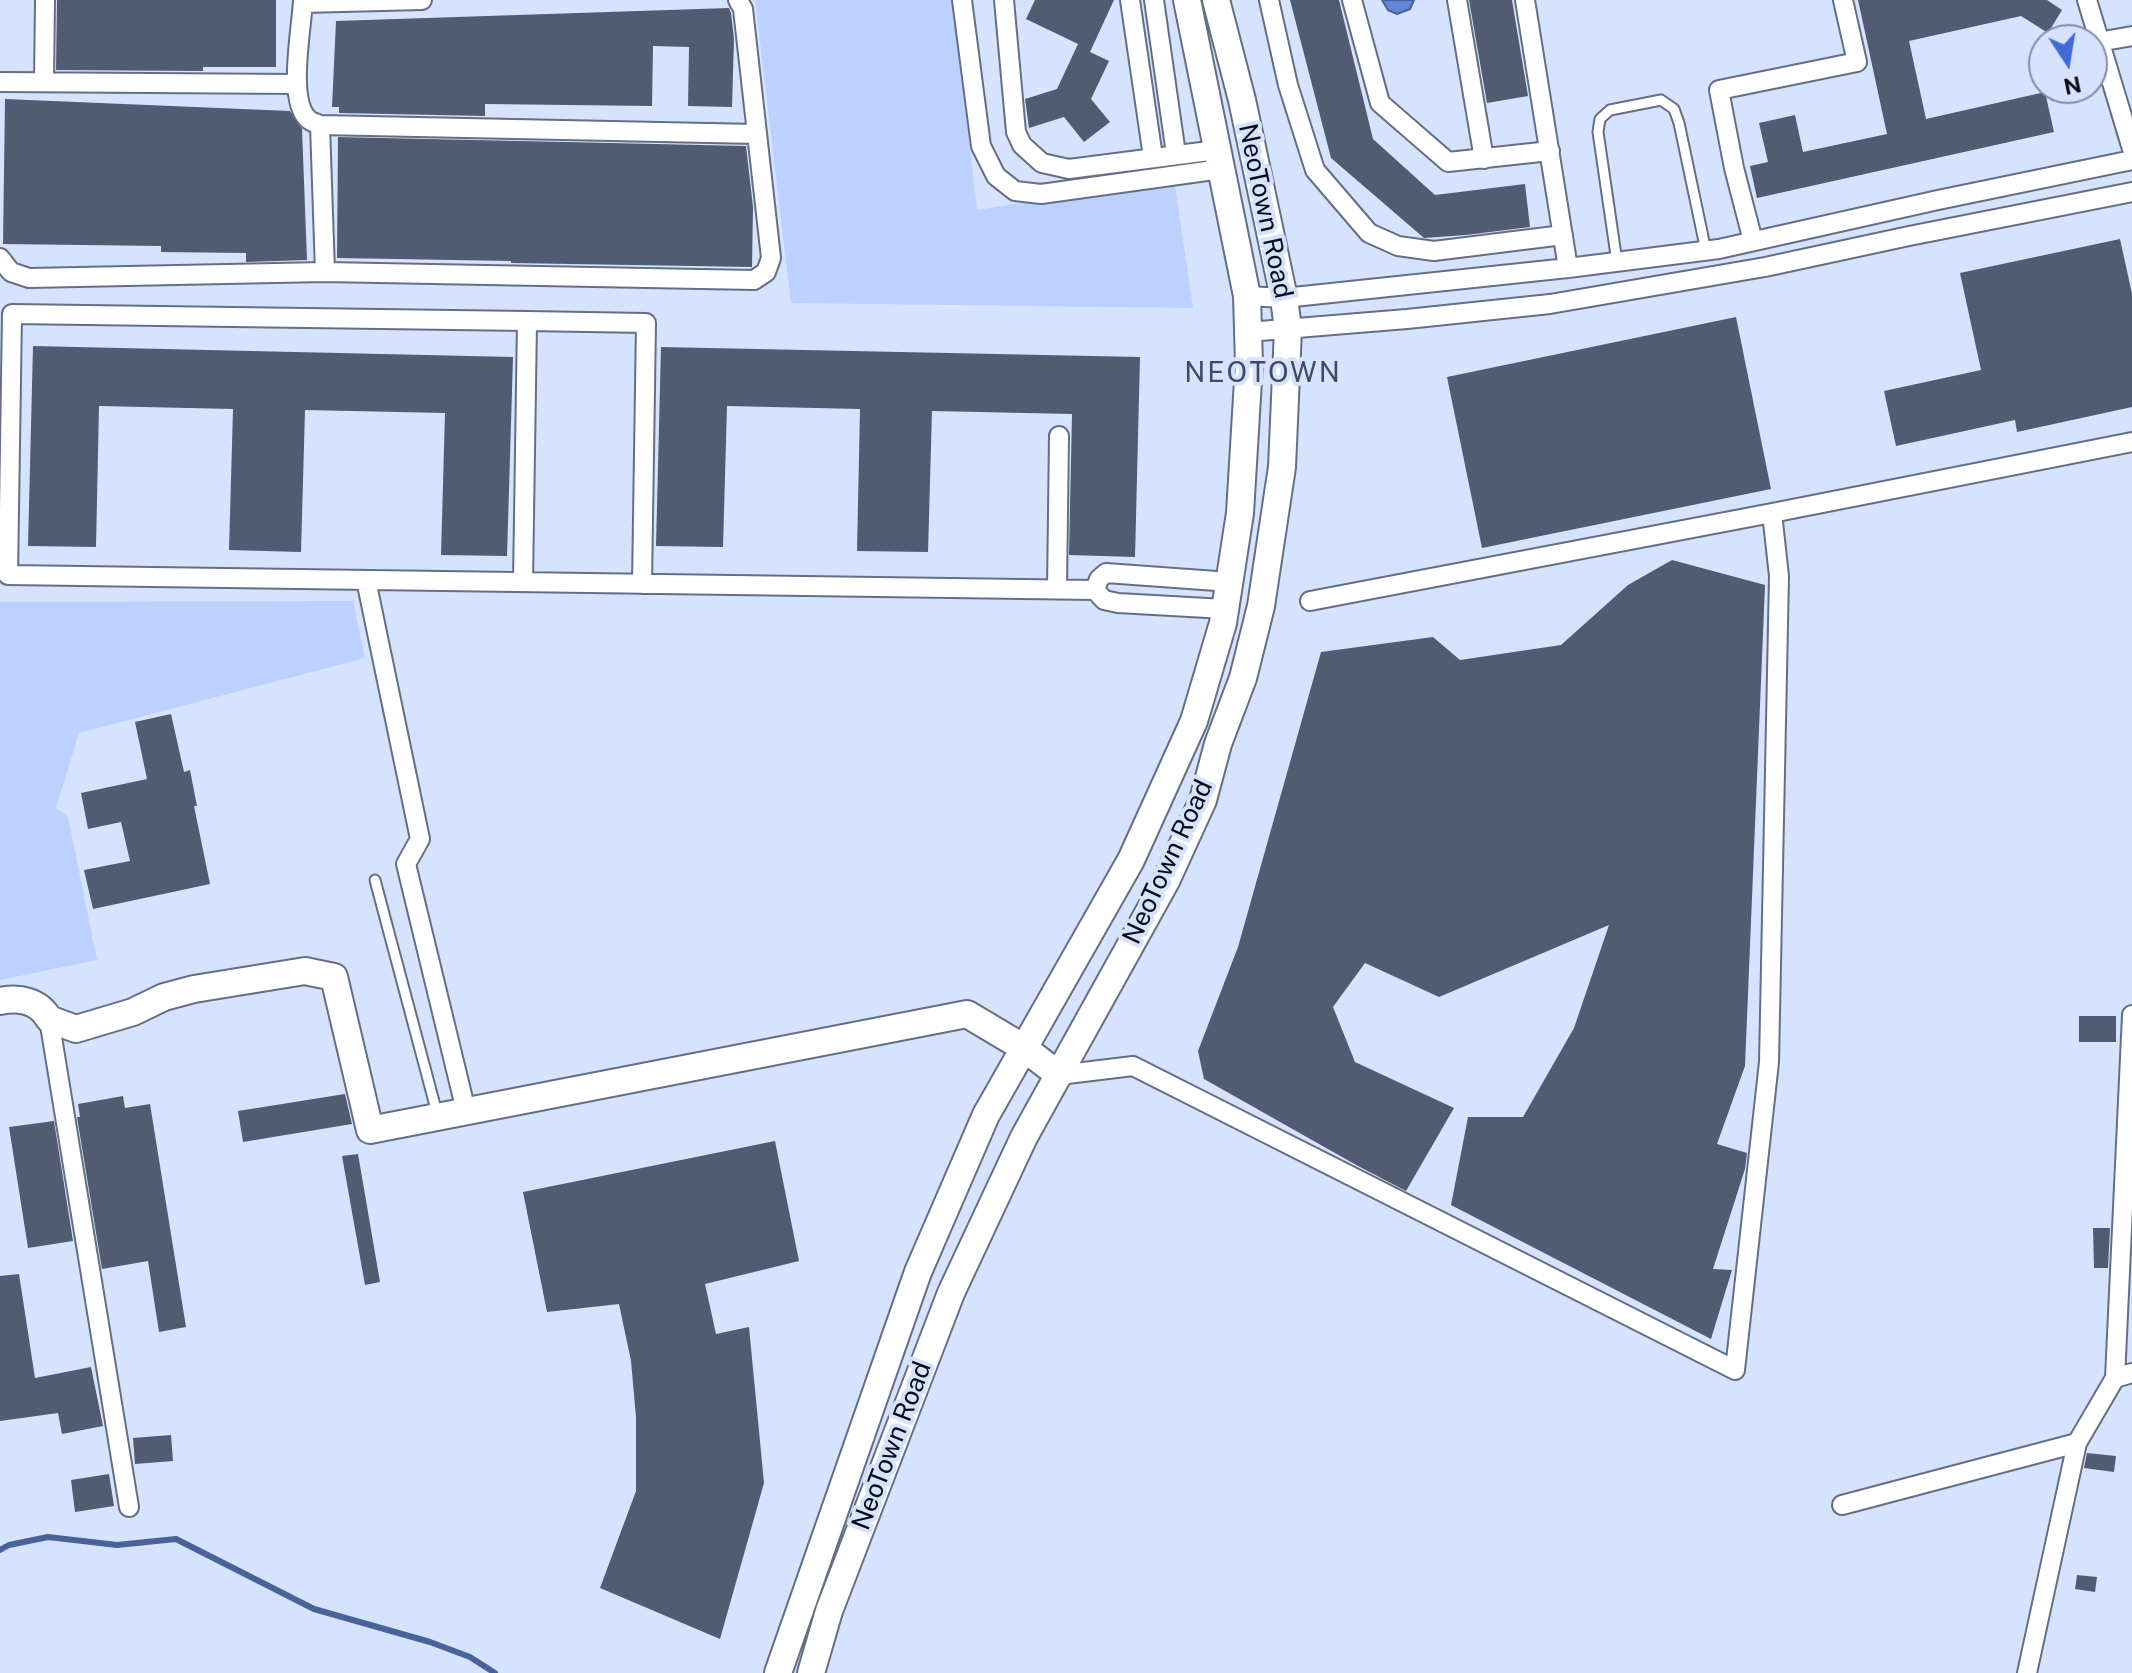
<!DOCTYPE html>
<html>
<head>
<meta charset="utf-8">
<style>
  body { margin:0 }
  #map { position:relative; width:2132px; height:1673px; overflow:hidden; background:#d6e3fe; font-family:"Public Sans",sans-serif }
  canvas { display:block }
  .north { position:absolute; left:2028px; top:24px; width:80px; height:80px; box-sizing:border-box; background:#d6e3fe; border:2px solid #848da1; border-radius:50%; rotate:168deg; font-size:22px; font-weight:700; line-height:32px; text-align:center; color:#090d16 }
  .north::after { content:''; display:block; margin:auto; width:28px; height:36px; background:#4069da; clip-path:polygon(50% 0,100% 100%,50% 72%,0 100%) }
</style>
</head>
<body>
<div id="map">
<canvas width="2132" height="1673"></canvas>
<div class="north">N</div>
</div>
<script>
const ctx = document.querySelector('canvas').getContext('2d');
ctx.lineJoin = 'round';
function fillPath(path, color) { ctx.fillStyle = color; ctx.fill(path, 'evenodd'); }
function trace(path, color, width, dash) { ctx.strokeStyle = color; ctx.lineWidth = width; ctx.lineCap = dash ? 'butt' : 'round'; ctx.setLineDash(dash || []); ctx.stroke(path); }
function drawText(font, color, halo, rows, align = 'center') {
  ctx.font = font + ' "Public Sans",sans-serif'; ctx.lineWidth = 8; ctx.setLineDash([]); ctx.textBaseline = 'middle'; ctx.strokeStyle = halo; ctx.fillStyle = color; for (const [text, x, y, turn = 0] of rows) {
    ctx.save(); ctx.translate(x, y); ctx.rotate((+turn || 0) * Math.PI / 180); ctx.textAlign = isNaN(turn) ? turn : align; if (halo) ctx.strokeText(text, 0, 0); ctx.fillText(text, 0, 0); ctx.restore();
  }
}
const green = new Path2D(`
  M755,0H953L977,210L1174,179L1193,308L791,303Z
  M353,601L365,658L79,733L56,808L68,817L97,960L0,980V602Z`);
const water = new Path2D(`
  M1382,0H1414L1410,9L1397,14L1388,10Z`);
const stream = new Path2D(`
  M0,1550L9,1545L48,1537L117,1545L176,1539L314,1609L430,1642L470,1657L495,1673`);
const building = new Path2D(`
  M57,0H276V67H203V71L56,70Z
  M1035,0H1114L1090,52L1109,61L1091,99L1110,122L1084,142L1064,117L1029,128L1025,99L1057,89L1078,44L1026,19Z
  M1290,0H1339L1373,139L1435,195L1525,184L1530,227L1466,235L1424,238L1331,158Z
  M1469,0H1512L1528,96L1487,103Z
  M1858,0H2047L2062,10L2048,33L2021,16L1909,41L1926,119L2045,92L2054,132L1757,198L1750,166L1768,162L1759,123L1795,115L1803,152L1887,134Z
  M729,8L731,13L734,39L732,107L688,106L689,47L653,46L652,106L485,104V116L339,113V107H332L336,21Z
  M5,99L290,111L302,129L307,260L246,262V253L161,252V246L3,244Z
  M338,137L746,146L753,207L752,267L511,263V261L337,258Z
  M2120,239L2132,294V407L2017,432L2015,420L1896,446L1884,391L1981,370L1960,273Z
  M1736,317L1771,489L1482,548L1447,377Z
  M33,346L513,357L507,556L441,555L445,413L305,410L301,552L229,550L233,409L99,406L96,547L28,546Z
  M661,347L1140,357L1135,557L1069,555L1072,414L932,411L928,552L857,551L860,409L727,406L723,547L656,546Z
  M1672,560L1765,585L1745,1066L1717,1144L1747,1153L1745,1169L1713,1269L1732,1270L1711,1339L1451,1205L1468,1117H1523L1574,1028L1609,925L1439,997L1365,963L1333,1007L1355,1062L1454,1108L1406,1191L1358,1166L1204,1079L1198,1051L1238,947L1321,652L1433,637L1460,660L1561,645L1628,585Z
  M171,714L184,772L190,770L197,806H194L210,884L93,909L84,870L130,861L121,822L88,829L81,793L147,779L135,722Z
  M2079,1016H2116V1042H2079Z
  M345,1094L352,1124L243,1142L238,1111Z
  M123,1096L125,1108L150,1104L186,1327L159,1332L148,1261L102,1269L77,1117H80L78,1104Z
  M54,1121L73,1241L28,1248L9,1127Z
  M775,1141L799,1261L705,1284L716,1334L749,1327L764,1483L720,1639L600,1588L636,1491V1417L631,1361L619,1304L547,1312L523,1192Z
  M358,1154L380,1282L365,1285L342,1156Z
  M2093,1228H2110L2108,1268H2094Z
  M19,1274L35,1378L91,1367L103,1426L62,1434L58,1413L0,1421V1276Z
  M171,1435L173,1461L135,1464L133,1438Z
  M2087,1453L2116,1456L2114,1472L2084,1468Z
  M109,1474L114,1506L75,1512L71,1480Z
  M2077,1575L2097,1577L2095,1592L2075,1589Z`);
const lane = new Path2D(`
  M1617,262L1598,132L1600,119L1610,110L1661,100L1674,109L1679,123L1706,251
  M375,880L437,1113`);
const street = new Path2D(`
  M303,0C302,27 287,100 308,119C311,122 316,123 320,125L757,134
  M962,0L981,146L996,176L1015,191L1041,194L1221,169
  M1004,0L1016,132L1022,145L1042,163L1069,169L1217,150
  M1130,0L1153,157
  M1154,0L1176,154
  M1269,0L1288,85L1315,170L1369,233L1398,246L1434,251L1563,235
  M1352,0L1380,103L1448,162L1550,151
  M1457,0L1484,159
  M1525,0L1568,268
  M2087,0L2132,149
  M303,3L422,0
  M2098,42L2132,36
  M0,82L296,84
  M44,82L45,0
  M320,125L325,272
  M1753,241L1734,168L1719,90L1857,62L1843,0
  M0,258L11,272L29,278L325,272L754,280L766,272L771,258L743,9L738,0
  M1247,296L1284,298L1568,268L1719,249L1938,200L2132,160
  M527,321L646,323L642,584
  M1248,332L1407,319L1550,304L1765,267L1909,236L2132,192
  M366,580L420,839L406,864L466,1111
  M523,582L527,321L12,314L8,575L1095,590
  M1057,589L1059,436
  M1310,601L1772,513L2132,442
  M1225,609L1118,603L1104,600L1095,590L1099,579L1106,573L1230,582
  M49,1019L129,1507
  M1059,1075L1133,1066L1735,1370L1769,1062L1779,576L1772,513
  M2115,1378L2132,1015
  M1842,1505L2077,1443L2115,1378L2132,1373
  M2027,1673L2077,1443`);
const secondary = new Path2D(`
  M0,1001C20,997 39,1001 49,1019L76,1029L133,1012L164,997L194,989L305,971L334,977L370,1130L967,1014L1024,1048L1059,1075
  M778,1673L918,1272L986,1115L1131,860L1194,721L1223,623L1240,513L1249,364L1247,296L1187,0
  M811,1673L829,1611L951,1293L1024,1137L1166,881L1203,800L1218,744L1243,678L1261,606L1282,467L1288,329L1284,298L1242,100L1216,0`);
const streetNames = [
  ["NeoTown Road",1265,211,78],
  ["NeoTown Road",1168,862,-65],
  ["NeoTown Road",892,1446,-69]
];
const neighbourhoodNames = [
  ["NEOTOWN",1263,373]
];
fillPath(green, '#bcd1ff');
fillPath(water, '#6586d2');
trace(water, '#49629a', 2);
trace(stream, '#49629a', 6);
fillPath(building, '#515b72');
trace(lane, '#646f86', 13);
trace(street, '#646f86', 22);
trace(secondary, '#646f86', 30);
trace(lane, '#fff', 9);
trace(street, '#fff', 18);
trace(secondary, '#fff', 26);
drawText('26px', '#090d16', '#d6e3fe', streetNames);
ctx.letterSpacing = '2px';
drawText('28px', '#404a60', '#d6e3fe', neighbourhoodNames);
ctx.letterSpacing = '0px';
</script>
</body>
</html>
